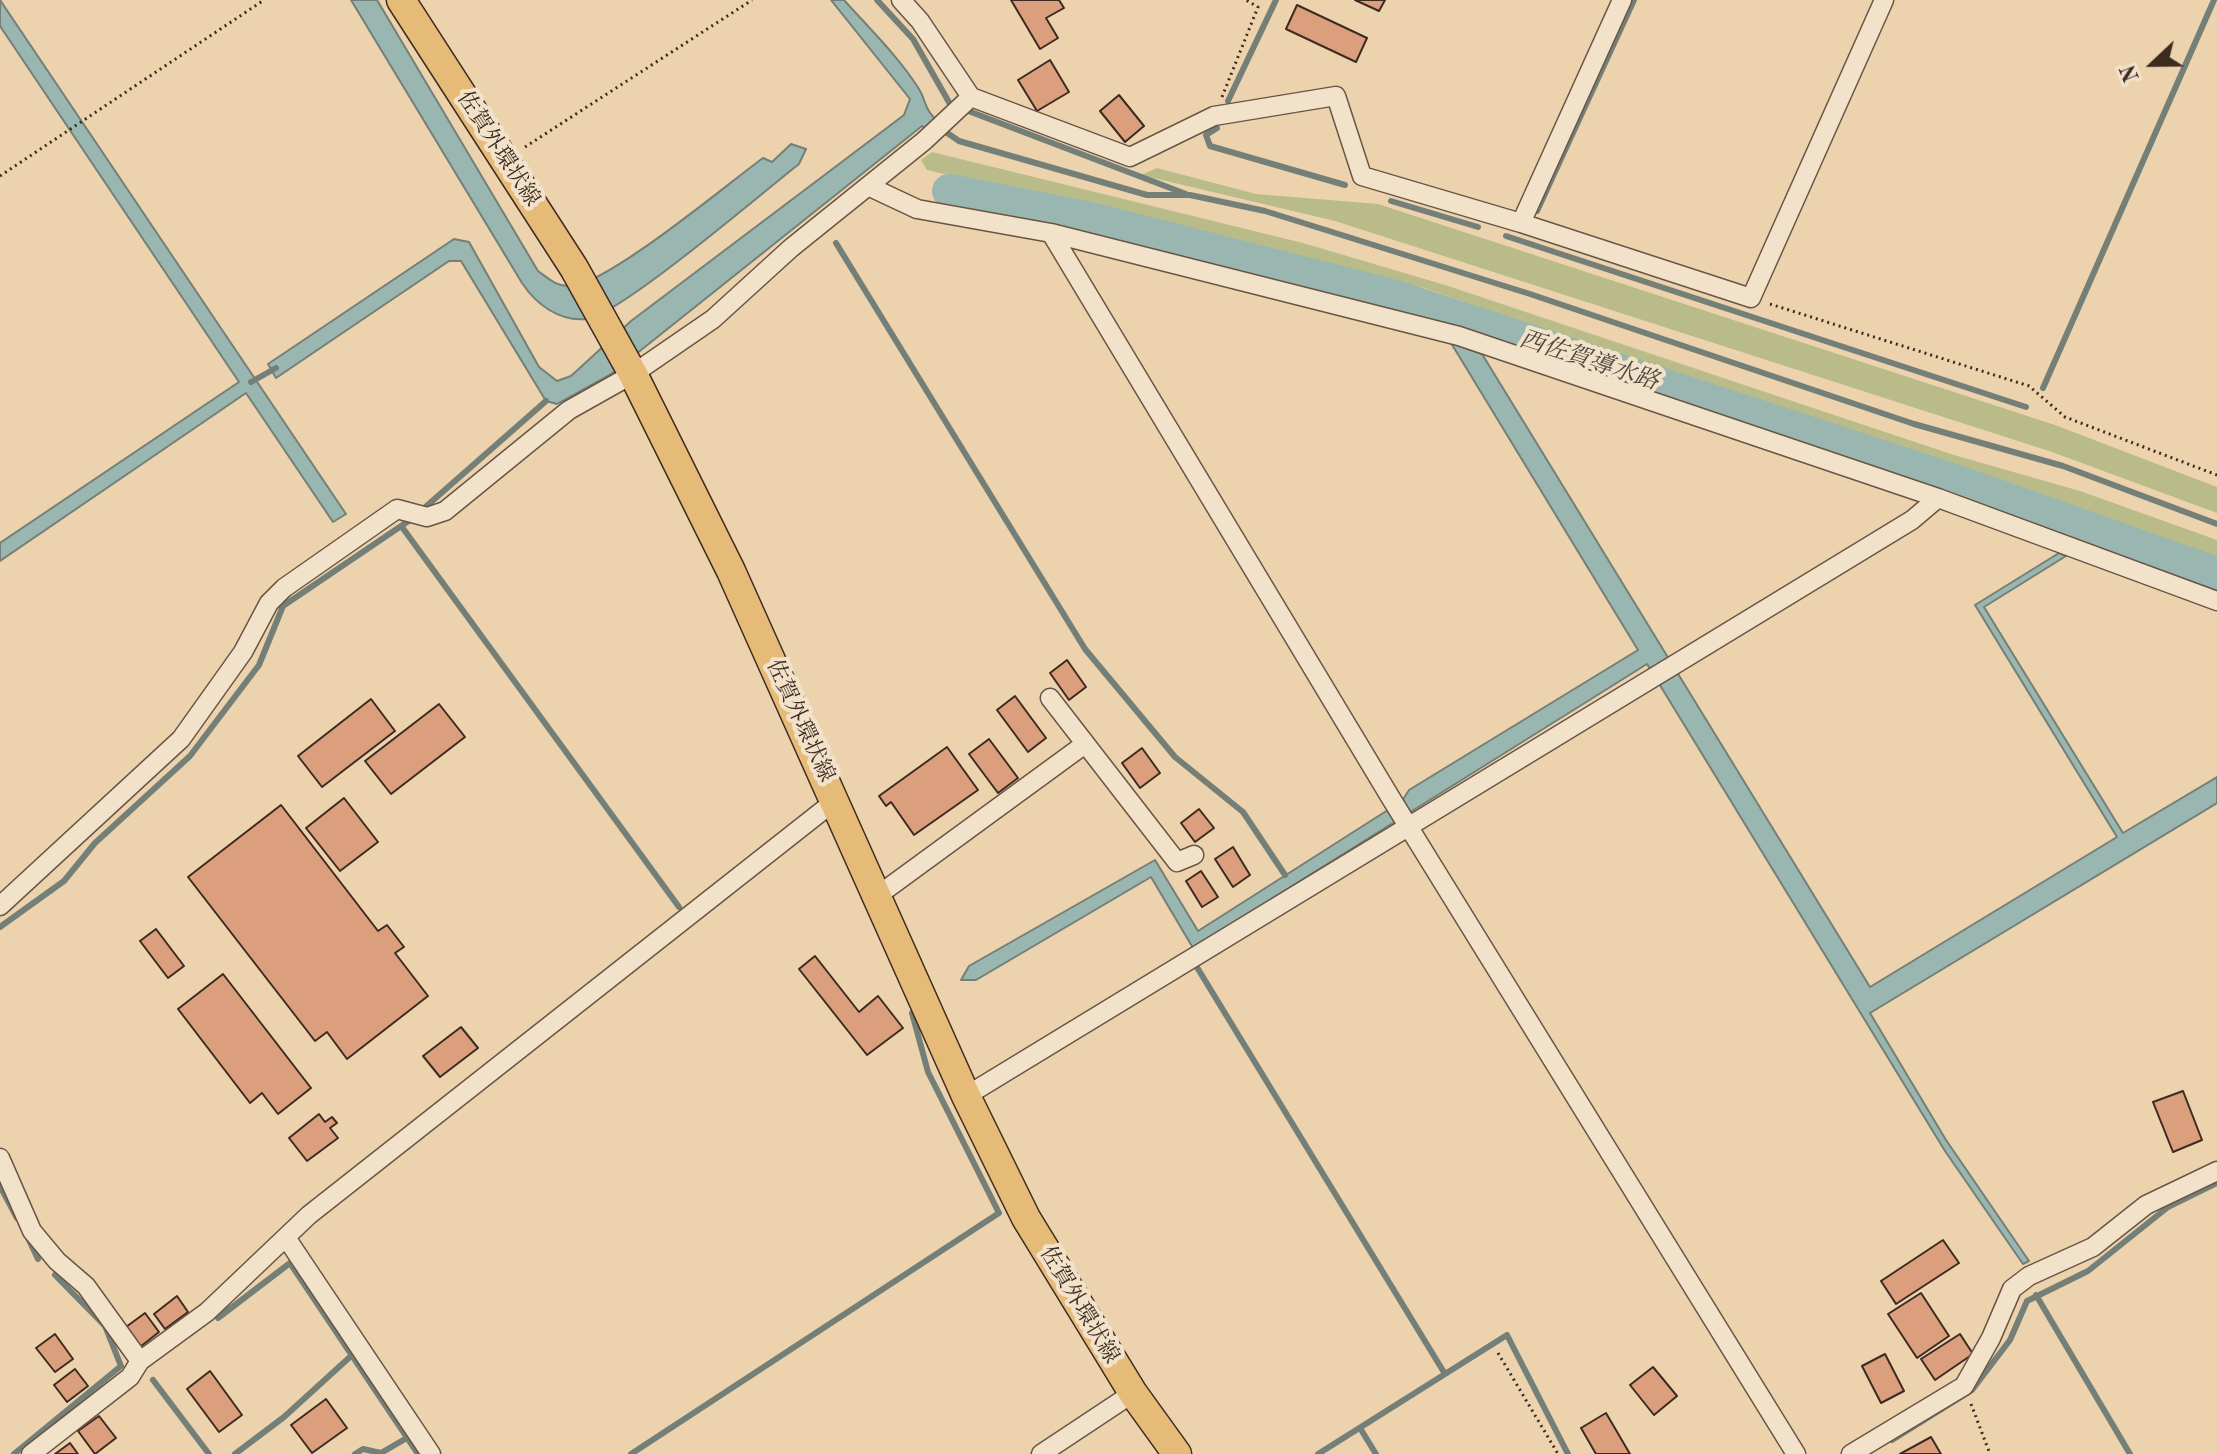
<!DOCTYPE html>
<html>
<head>
<meta charset="utf-8">
<style>
  body { margin:0 }
  #map { position:relative; width:2217px; height:1454px; overflow:hidden; background:#ecd3ae; font-family:"Old Standard TT",serif }
  canvas { display:block }
  .north { position:absolute; left:2113px; top:24px; width:80px; height:80px; -webkit-text-stroke:6px #f3e2ca; paint-order:stroke; rotate:248deg; font-size:22px; font-weight:700; line-height:32px; text-align:center; color:#3d2b22 }
  .north::after { content:''; display:block; margin:auto; width:28px; height:36px; background:#3d2b22; clip-path:polygon(50% 0,100% 100%,50% 72%,0 100%) }
</style>
</head>
<body>
<div id="map">
<canvas width="2217" height="1454"></canvas>
<div class="north">N</div>
</div>
<script>
const ctx = document.querySelector('canvas').getContext('2d');
ctx.lineJoin = 'round';
function fillPath(path, color) { ctx.fillStyle = color; ctx.fill(path, 'evenodd'); }
function trace(path, color, width, dash) { ctx.strokeStyle = color; ctx.lineWidth = width; ctx.lineCap = dash ? 'butt' : 'round'; ctx.setLineDash(dash || []); ctx.stroke(path); }
function drawText(font, color, halo, rows, align = 'center') {
  ctx.font = font + ' "Old Standard TT","Noto Serif JP",serif'; ctx.lineWidth = 8; ctx.setLineDash([]); ctx.textBaseline = 'middle'; ctx.strokeStyle = halo; ctx.fillStyle = color; for (const [text, x, y, turn = 0] of rows) {
    ctx.save(); ctx.translate(x, y); ctx.rotate((+turn || 0) * Math.PI / 180); ctx.textAlign = isNaN(turn) ? turn : align; if (halo) ctx.strokeText(text, 0, 0); ctx.fillText(text, 0, 0); ctx.restore();
  }
}
const green = new Path2D(`
  M932,152L1303,243L1445,285L1954,455L2080,491L2217,540V562L1424,288L927,170L921,160Z
  M1157,168L1256,194L1378,204L2055,425L2217,487V513L2052,452L1335,221L1141,175Z`);
const water = new Path2D(`
  M0,0L346,514L333,522L246,393L0,561V543L239,382L0,26Z
  M351,0H377L538,271C549,279 557,287 571,286C608,284 726,185 763,158L772,162L791,144L806,149L799,164C763,192 621,314 587,319C559,322 536,304 522,283Z
  M831,0H844C869,28 899,57 919,89C927,102 922,105 937,121L927,130L922,126L611,374L557,404L546,401L461,261H449L276,378L268,364L454,239L469,242L539,367L557,381L571,376L631,321L904,115L910,99Z
  M1451,343L1482,354L1870,987L2117,837L1975,605L2059,553L2066,556L1984,607L2123,833L2217,777V803L1870,1013L1946,1140L2029,1261L2023,1264L1945,1151L1647,664L1193,948L1151,877L976,980H961L969,966L1155,860L1198,931L1402,801L1409,790L1638,650Z`);
const stream = new Path2D(`
  M877,0L913,39L950,104L1186,194
  M1228,101L1276,0
  M940,128L959,141L1147,195H1190L1265,211L1530,294L1914,424L2063,466L2217,524
  M1217,128L1206,135L1210,146L1345,185
  M1391,201L1478,227
  M1537,211L1634,0
  M1506,236L2026,407
  M836,243L1085,649L1175,757L1243,812L1285,875
  M251,382L276,368
  M2043,388L2214,0
  M422,510L546,401
  M402,527L679,907
  M0,927L64,881L95,843L190,756L259,665L283,606L413,518
  M1195,964L1445,1374
  M0,1186L17,1218
  M28,1238L38,1259
  M2036,1295L2130,1454
  M218,1318L290,1263L418,1454
  M153,1380L209,1454
  M1360,1428L1376,1454
  M1892,1440L1972,1390L2010,1340L2027,1301L2088,1271L2168,1207L2217,1183
  M14,1454L121,1366L105,1326L55,1275
  M235,1454L284,1417L351,1356
  M355,1454L363,1449L381,1453L405,1439
  M631,1454L999,1213L928,1072L912,1013
  M1318,1454L1507,1335L1568,1454`);
const river = new Path2D(`
  M949,191L1086,218L1392,296L1966,485L2217,574`);
const building = new Path2D(`
  M1011,0H1059L1064,8L1046,18L1058,38L1040,49Z
  M1355,0H1385L1379,11Z
  M1297,5L1367,38L1356,62L1286,29Z
  M1050,60L1069,92L1037,111L1018,80Z
  M1119,95L1144,126L1125,142L1100,111Z
  M1067,660L1086,687L1069,700L1050,673Z
  M1015,696L1046,738L1028,752L997,710Z
  M371,699L395,731L322,787L298,756Z
  M439,704L465,737L391,794L365,761Z
  M989,739L1018,778L998,793L969,754Z
  M947,747L978,790L914,835L891,802L886,806L879,796Z
  M1142,748L1160,773L1140,788L1122,763Z
  M344,798L378,842L340,871L306,828Z
  M281,805L378,931L387,925L404,947L395,953L428,996L347,1059L327,1032L315,1041L188,877Z
  M1199,809L1214,828L1195,842L1181,823Z
  M1233,847L1250,875L1233,887L1215,859Z
  M1201,871L1218,897L1202,907L1186,881Z
  M156,929L184,966L168,978L140,941Z
  M815,956L859,1012L878,996L903,1028L867,1055L799,969Z
  M223,974L311,1088L278,1114L262,1093L250,1103L178,1009Z
  M461,1027L478,1048L440,1077L423,1056Z
  M2183,1091L2202,1140L2173,1152L2153,1102Z
  M319,1114L325,1122L332,1117L337,1123L330,1128L338,1138L307,1161L289,1138Z
  M1943,1240L1959,1263L1896,1304L1881,1281Z
  M1921,1293L1949,1336L1917,1358L1888,1314Z
  M177,1296L188,1312L165,1329L154,1314Z
  M145,1313L159,1332L140,1347L126,1327Z
  M55,1334L73,1359L55,1372L36,1348Z
  M1960,1334L1973,1354L1935,1380L1921,1359Z
  M1885,1354L1904,1391L1881,1403L1862,1366Z
  M1653,1367L1677,1396L1654,1415L1630,1385Z
  M75,1369L88,1386L67,1402L54,1385Z
  M210,1371L242,1415L219,1432L187,1389Z
  M326,1399L347,1428L312,1453L291,1425Z
  M1606,1413L1630,1454H1596L1581,1428Z
  M99,1416L116,1438L95,1454L78,1431Z
  M1931,1437L1941,1454H1900Z
  M70,1443L78,1454H55Z`);
const path = new Path2D(`
  M1222,97L1258,7L1246,0
  M525,147L752,0
  M0,176L264,0
  M1770,304L2029,386L2065,417L2217,475
  M1498,1353L1558,1454
  M1971,1404L1990,1454`);
const minor = new Path2D(`
  M901,0L920,21L971,97L1130,157L1214,116L1336,96L1362,176L1521,223L1751,298L1884,0
  M868,186L917,209L1051,233L1459,336L1938,498L2217,601
  M1521,223L1622,0
  M1051,233L1392,800L1796,1454
  M1050,698L1177,862L1194,855
  M877,896L1085,744
  M0,906L181,739L243,652L269,603L284,588L397,509L427,517L445,511L569,410L633,374L713,319L791,248L924,141L971,97
  M966,1096L1912,520L1938,498
  M0,1158L32,1231L57,1261L86,1286L140,1361
  M287,1239L431,1454
  M31,1454L130,1377L140,1361L207,1312L309,1215L836,800
  M1041,1454L1133,1393
  M1851,1454L1964,1386L1991,1338L2012,1289L2029,1276L2093,1247L2146,1205L2217,1171`);
const primary = new Path2D(`
  M401,0L574,268L633,374L731,571L966,1096L1026,1218L1133,1393L1177,1454`);
const streetNames = [
  ["佐賀外環状線",498,149,57],
  ["佐賀外環状線",800,721,65],
  ["佐賀外環状線",1079,1305,59]
];
const waterNames = [
  ["西佐賀導水路",1589,361,18]
];
fillPath(green, '#b9bc89');
fillPath(water, '#99b7b0');
trace(water, '#747f77', 2);
trace(stream, '#747f77', 6);
trace(river, '#99b7b0', 34);
fillPath(building, '#db9f7e');
trace(building, '#3d2b22', 2);
trace(minor, '#695545', 21);
trace(primary, '#3d2b22', 31);
trace(path, '#3d2b22', 3, [2, 4]);
trace(minor, '#f3e2ca', 18);
trace(primary, '#e6ba77', 28);
drawText('22px', '#3d2b22', '#f3e2ca', streetNames);
drawText('italic 24px', '#4f473e', '#f3e2ca', waterNames);
</script>
</body>
</html>
